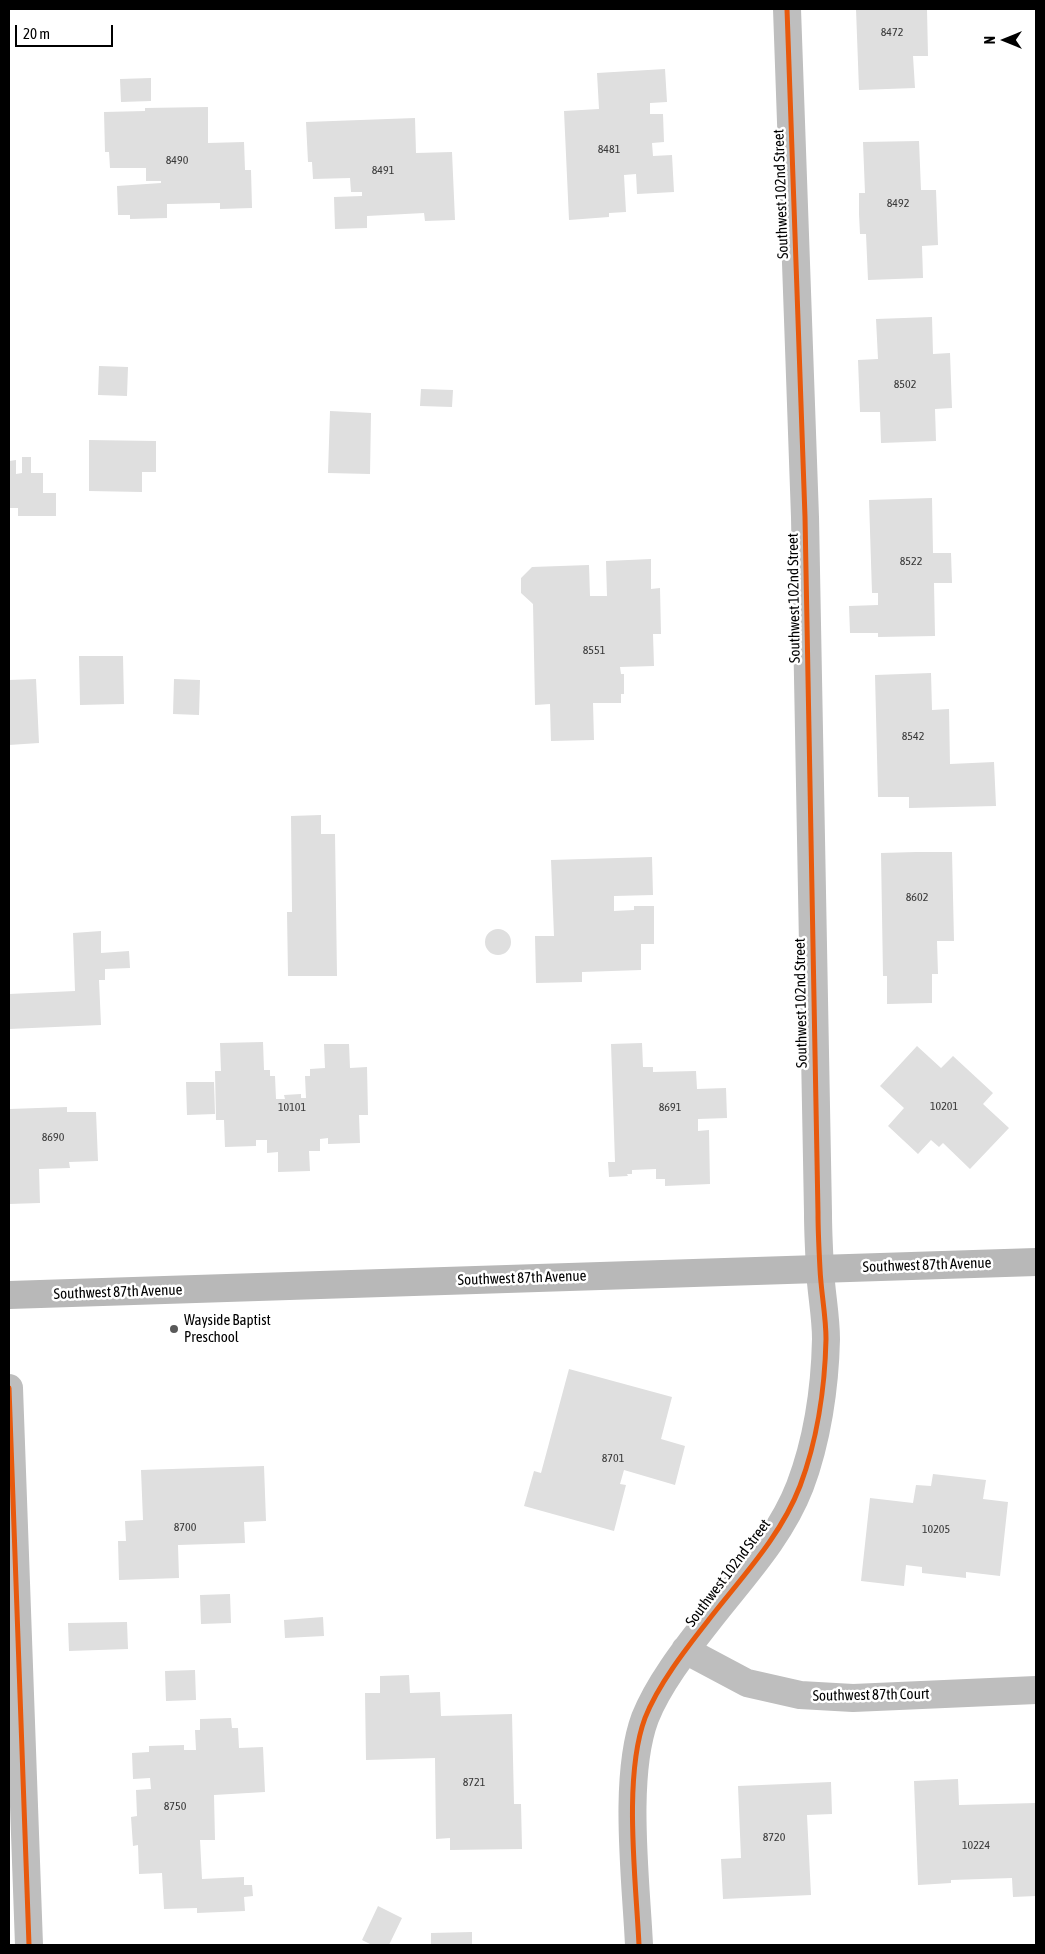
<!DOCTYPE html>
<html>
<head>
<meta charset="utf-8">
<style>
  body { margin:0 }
  #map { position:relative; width:1045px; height:1954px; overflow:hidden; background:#fff; font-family:"Asap Condensed",sans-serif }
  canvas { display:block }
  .frame { position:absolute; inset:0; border:10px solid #000; pointer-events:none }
  .north { position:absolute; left:980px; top:15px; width:50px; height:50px; -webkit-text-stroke:4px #fff; paint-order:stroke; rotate:270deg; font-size:14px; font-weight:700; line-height:20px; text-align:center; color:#000 }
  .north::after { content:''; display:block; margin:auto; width:18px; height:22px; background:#000; clip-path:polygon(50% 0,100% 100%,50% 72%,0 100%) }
  .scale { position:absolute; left:15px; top:25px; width:98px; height:22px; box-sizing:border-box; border:2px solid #000; border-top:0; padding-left:6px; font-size:15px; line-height:18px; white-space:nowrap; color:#000; -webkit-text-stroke:4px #fff; paint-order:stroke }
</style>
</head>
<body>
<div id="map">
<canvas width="1045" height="1954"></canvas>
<div class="frame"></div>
<div class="north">N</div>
<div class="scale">20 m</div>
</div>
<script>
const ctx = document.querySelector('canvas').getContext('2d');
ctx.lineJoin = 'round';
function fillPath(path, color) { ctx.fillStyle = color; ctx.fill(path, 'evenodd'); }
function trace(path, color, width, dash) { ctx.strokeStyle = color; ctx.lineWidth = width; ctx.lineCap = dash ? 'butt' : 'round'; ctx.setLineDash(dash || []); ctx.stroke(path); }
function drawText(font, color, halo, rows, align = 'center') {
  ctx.font = font + ' "Asap Condensed",sans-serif'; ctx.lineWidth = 5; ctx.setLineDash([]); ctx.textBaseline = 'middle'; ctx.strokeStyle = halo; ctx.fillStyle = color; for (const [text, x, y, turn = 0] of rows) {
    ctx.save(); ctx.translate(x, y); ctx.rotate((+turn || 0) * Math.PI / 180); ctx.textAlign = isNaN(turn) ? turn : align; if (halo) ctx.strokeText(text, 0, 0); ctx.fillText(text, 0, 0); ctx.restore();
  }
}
const building = new Path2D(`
  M856,9H927L928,56H913L915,88L859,90Z
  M665,69L667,102L650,103V114H663L664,142L652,143L653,156L672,155L674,192L637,194L636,174L624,175L626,212L609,213V217L569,220L564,111L599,109L597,73Z
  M151,78V101L121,102L120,79Z
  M208,107V143L244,142L245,170H251L252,208L220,209V203L167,204V218L130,219V215H118L117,186L161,183V181H146V168H110L109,152H105L104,112L145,111V108Z
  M415,118L416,153L452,152L455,220L425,221L424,213L367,216V228L335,229L334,197L362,196V192H351L350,178L313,179L312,162H308L306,122Z
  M919,141L921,190H936L938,245L922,246L923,278L868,280L866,234H860L859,214V193H865L863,142Z
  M932,317L933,354L950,353L952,408L935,409L936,441L881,443L880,412H860L858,360L878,359L876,319Z
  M99,366L128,367L127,396L98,395Z
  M421,389L453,390L452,407L420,406Z
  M330,411L371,413L370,474L328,473Z
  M89,440L156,441V472H142V492L89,491Z
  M22,457H31V473H43V493H56V516H18V508H9V461L16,460V474L22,473Z
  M932,498L933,553H951L952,583H934L935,636L878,637V633H850L849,606L878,605V593H872L869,500Z
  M651,559V589L660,588L661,634H653L654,666L620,667L621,674H624V694H621V703H593L594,740L551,741L550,704L535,705L533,604L521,593V578L532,567L589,565L590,596H607L606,561Z
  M79,656H123L124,704L80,705Z
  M931,673L932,710L949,709L950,764L994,762L996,806L909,808V797H878L875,675Z
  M36,679L39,743L9,745V680Z
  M174,679L200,680L199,715L173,714Z
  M321,815V834H335L337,976H288L287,912H292L291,816Z
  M916,852H952L954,941H937L938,974H932V1003L887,1004V976H883L881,853Z
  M652,857L653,895L614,896V911L634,910V906H654V944H641V970L582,972V982L536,983L535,936H554L551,860Z
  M485 942a13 13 0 1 1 26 0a13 13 0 1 1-26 0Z
  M101,931V953L129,951L130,968L105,969V980H99L101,1025L9,1029V994L75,991L73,933Z
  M263,1042L264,1070H270V1076H275L276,1099H285L284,1095L301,1094V1098H306L305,1076H310V1069L325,1068L324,1044H349L350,1068L367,1067L368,1115H359L360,1143L328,1144V1138L320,1139V1151H309L310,1171L278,1172V1152L267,1153V1140H256V1146L225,1147L224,1120H216L215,1071H221L220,1043Z
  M642,1043L643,1067H653V1072L696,1071L697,1089L726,1088L727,1118L698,1119V1131L709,1130L710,1184L665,1186V1179H656V1169L632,1170V1174H627L628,1176L609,1177L608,1162H615L611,1044Z
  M917,1046L941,1068L953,1056L993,1093L983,1104L1009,1128L970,1169L943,1143L939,1147L931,1140L918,1154L888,1126L904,1108L880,1086Z
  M186,1082H214L215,1114L187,1115Z
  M67,1107V1112H96L98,1161L69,1162L70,1168L39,1169L40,1203L9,1204V1109Z
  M569,1369L672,1397L661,1439L685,1446L675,1485L624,1470L620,1484L626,1485L614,1531L524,1506L534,1471L541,1473Z
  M264,1466L266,1521L244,1522L245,1543L178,1545L179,1578L119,1580L118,1541H126L125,1521L143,1520L141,1470Z
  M933,1474L986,1480L983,1499L1008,1502L1000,1576L966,1572V1578L922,1573V1567L906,1565L904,1586L861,1581L870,1498L913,1503L916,1485L931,1486Z
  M230,1594L231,1623L201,1624L200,1595Z
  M323,1617L324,1636L285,1638L284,1620Z
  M127,1622L128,1649L69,1651L68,1623Z
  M195,1670L196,1700L166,1701L165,1671Z
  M409,1675L410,1693L440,1692L441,1716L512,1714L514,1804H521L522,1849L450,1850V1838L436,1839L435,1758L366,1760L365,1693H380V1676Z
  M231,1718L232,1728H238L239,1748L263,1747L265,1792L214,1795L215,1840H200L202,1879L244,1877V1885H252L253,1896L244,1897L245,1911L197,1913V1908L164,1909L162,1873L139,1874L138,1845L133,1846L131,1817L137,1816L136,1790L151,1789L150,1778L133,1779L132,1753L149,1752V1746L184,1745V1750H196L195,1730H200V1719Z
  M958,1779L959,1805L1036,1803V1896L1013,1897L1012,1878L951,1880V1883L918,1885L914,1781Z
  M831,1782L832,1814L807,1815L811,1895L723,1899L721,1859L741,1858L738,1786Z
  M378,1906L402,1918L389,1945H372L362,1940Z
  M472,1932V1945H431V1933Z`);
const minor = new Path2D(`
  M9,1388L29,1945
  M685,1650L747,1683L800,1695L853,1698L1036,1690
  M639,1945C636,1881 623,1777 645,1718C658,1685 685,1650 707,1622C740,1579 780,1538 800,1486C817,1441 825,1387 826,1339C826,1316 821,1292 820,1269C819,1250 818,1232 818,1213L805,517L787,9`);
const secondary = new Path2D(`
  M9,1295L1036,1262`);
const cycleway = new Path2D(`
  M9,1388L29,1945
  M639,1945C636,1881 623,1777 645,1718C658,1685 685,1650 707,1622C740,1579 780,1538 800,1486C817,1441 825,1387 826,1339C826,1316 821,1292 820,1269C819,1250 818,1232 818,1213L805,517L787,9`);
const markers = [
  [174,1329,5,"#595959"]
];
const numberNames = [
  ["8472",892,32],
  ["8481",609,149],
  ["8490",177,160],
  ["8491",383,170],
  ["8492",898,203],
  ["8502",905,384],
  ["8522",911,561],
  ["8551",594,650],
  ["8542",913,736],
  ["8602",917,897],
  ["10201",944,1106],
  ["10101",292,1107],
  ["8691",670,1107],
  ["8690",53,1137],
  ["8701",613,1458],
  ["8700",185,1527],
  ["10205",936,1529],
  ["8721",474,1782],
  ["8750",175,1806],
  ["8720",774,1837],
  ["10224",976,1845]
];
const streetNames = [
  ["Southwest 102nd Street",781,194,-92],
  ["Southwest 102nd Street",794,598,-91],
  ["Southwest 102nd Street",801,1003,-91],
  ["Southwest 87th Avenue",927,1265,-2],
  ["Southwest 87th Avenue",522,1278,-2],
  ["Southwest 87th Avenue",118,1292,-2],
  ["Southwest 102nd Street",728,1573,-53],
  ["Southwest 87th Court",871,1695,-1]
];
const poiNames = [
  ["Wayside Baptist",184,1320],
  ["Preschool",184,1337]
];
fillPath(building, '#dfdfdf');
trace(minor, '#bebebe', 28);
trace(secondary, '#b8b8b8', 28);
trace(cycleway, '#e8590c', 5);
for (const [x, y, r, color] of markers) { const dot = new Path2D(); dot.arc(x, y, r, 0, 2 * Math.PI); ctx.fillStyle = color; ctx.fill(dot); trace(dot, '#fff', 2); }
drawText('12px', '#383838', null, numberNames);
drawText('15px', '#000', '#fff', streetNames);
drawText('15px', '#000', '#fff', poiNames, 'left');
</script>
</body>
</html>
